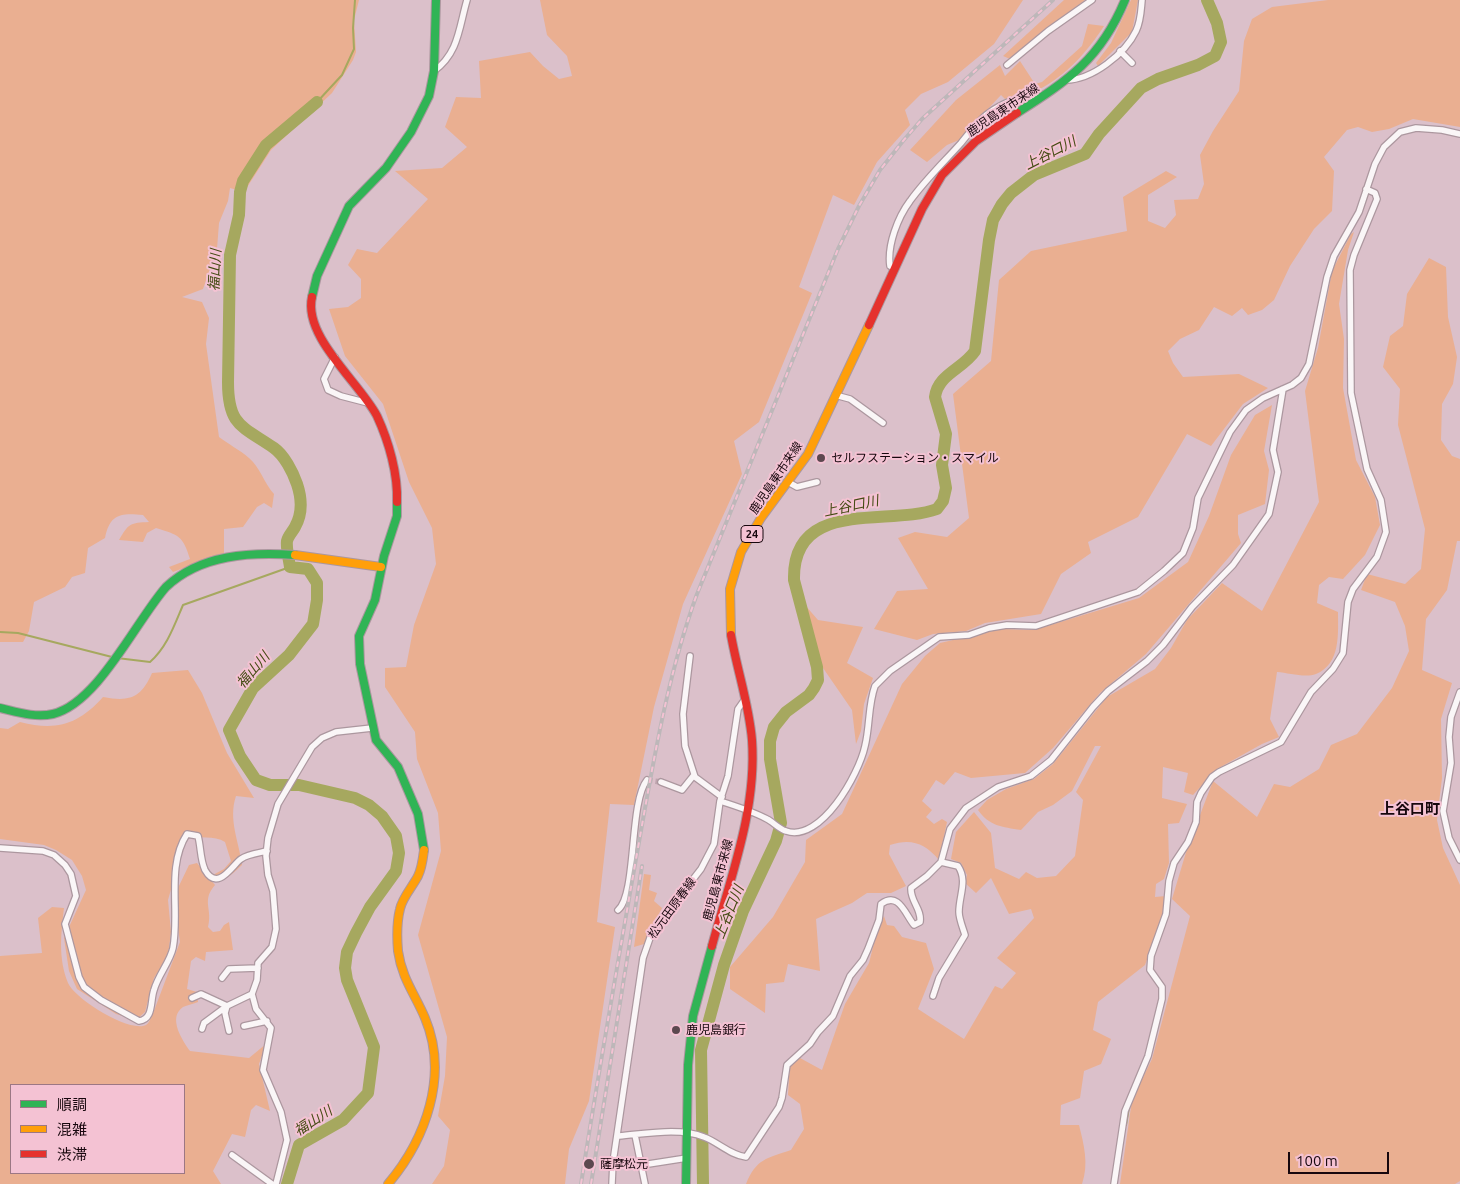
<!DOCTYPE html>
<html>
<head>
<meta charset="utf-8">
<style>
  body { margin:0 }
  #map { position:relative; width:1460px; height:1184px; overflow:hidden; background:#dbc0ca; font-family:Ubuntu,"Noto Sans JP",sans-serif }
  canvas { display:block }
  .legend { position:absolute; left:10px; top:1084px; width:175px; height:90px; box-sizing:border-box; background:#f4c2d3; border:1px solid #9c7784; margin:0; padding:6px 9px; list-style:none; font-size:15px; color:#17070d }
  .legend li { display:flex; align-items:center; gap:10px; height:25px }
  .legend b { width:25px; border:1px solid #9c7784 }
  .scale { position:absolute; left:1288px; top:1152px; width:101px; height:22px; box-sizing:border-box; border:2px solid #17070d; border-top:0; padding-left:6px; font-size:15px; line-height:18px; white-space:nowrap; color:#17070d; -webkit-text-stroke:4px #f4c2d3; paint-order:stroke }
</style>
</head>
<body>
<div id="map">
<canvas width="1460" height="1184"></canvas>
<ul class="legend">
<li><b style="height:6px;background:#30b455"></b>順調</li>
<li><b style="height:6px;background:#ff9f0a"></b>混雑</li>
<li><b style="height:6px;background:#e5322d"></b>渋滞</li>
</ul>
<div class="scale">100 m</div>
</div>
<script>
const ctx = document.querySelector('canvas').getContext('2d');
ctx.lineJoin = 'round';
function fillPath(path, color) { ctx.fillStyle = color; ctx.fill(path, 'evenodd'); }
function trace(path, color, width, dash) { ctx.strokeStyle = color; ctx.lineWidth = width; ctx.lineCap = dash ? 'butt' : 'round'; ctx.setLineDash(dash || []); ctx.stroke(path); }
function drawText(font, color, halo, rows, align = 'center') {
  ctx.font = font + ' Ubuntu,"Noto Sans JP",sans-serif'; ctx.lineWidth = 4; ctx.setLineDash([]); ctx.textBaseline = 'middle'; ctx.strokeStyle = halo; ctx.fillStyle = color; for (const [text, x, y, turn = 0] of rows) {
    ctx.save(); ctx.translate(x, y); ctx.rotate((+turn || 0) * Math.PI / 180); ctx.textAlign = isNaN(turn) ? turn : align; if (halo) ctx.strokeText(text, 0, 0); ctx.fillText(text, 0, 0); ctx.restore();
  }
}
const green = new Path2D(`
  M0,0H359L354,20L356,52L353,60L332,93L271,150L244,192L230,188L228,201L219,223L217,249L203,289L182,297L202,302L209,318L206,344L219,437C228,444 240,450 249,458C260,467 264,483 274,494L272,508L264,503L257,507L243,527L224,529V553L173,572L169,567L190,559C183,536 179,535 156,528L147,533L143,542L119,540C129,523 130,523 149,522L143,515C120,513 110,514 105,538L88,548L85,573L72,577L65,587L34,602L29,631L23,642H0Z
  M540,0H1023L994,44L948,82L921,94L905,110L910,125L877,162L854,205L833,195L799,287L812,293L759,422L734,441L742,474L683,604L654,707L634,805L610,804L597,922L615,927L589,1101L569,1149L565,1184H432L444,1166L450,1130L438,1116L445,1076L447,1037L418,935L441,851L438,813L417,759L415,732L385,687V668L406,667L414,625L436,564L432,528L409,482L383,404L345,356L329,309L348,307L361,298V279L348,265L357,249L377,253L428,199L395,171L442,168L467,147L445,127L456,97L481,98L479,61L530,52L543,66L559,79L572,76L567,56L547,35Z
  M1064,0H1085L1010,59L1003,56Z
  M1131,0H1138L1132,32L1098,66L1096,63L1111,43Z
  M1328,0H1460V127L1413,119L1389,129L1372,132L1358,127L1347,130L1324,157L1334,171L1332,211L1314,229L1290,266L1274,300L1262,310L1248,315L1242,308L1232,316L1214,307L1199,330L1180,339L1168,351L1173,363L1183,377L1239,374L1268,388L1243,404L1211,446L1187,434L1138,517L1088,542L1091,553L1061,574L1041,614L985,623L966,631L933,634L917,640L874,629L897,591L928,589L898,538L915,532L947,537L969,518L953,394L991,361L999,280L1031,251L1127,231L1123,197L1166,171L1177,177L1148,195V221L1165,228L1176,215L1174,200L1198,199L1204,184L1200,155L1213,131L1239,91L1244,41L1252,19L1272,7Z
  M1088,24L1104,26C1088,51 1066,76 1038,90C1029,94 1016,96 1005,99L1001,95L959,140L947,145L927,162L910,150L956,100L1000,65L1005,76L1020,61L1035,84L1042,82L1082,46Z
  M1354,232L1348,250L1339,304L1344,339L1343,388L1356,460L1375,497L1380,525L1365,555L1343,579L1329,577L1319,585L1317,603L1338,612C1338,633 1341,664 1316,674C1305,678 1289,673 1277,672L1270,719L1279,737L1262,744L1217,769L1193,795L1184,792L1188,773L1163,767L1162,798L1187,804L1179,823L1168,824L1169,863L1164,879L1156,884L1155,897L1166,896L1163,917L1145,965L1098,1002L1093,1030L1111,1039L1101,1064L1084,1071L1080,1098L1061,1105L1060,1125H1079C1084,1145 1089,1164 1082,1184H746C756,1159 767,1158 791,1150L804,1129L800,1104L788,1095L790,1060L800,1058L822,1070L845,1004L869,963L877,931L884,916L887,925L894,926L902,937L926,943L934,969L918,1009L964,1039L995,986L1002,989L1016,973L997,958L1034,918L1031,909L1009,914L991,878L976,893L965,883L967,875L961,863L951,859L956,832L974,812L991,833L995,868L1019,879L1026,872L1037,878L1056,876L1075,856L1083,800L1076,792L1101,746H1095L1072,791L1053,805L1038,812L1021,830C1002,827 989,826 978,810L987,800L1006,789L1034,779L1053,764L1107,697L1155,669L1171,648L1187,620L1222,583L1262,611L1319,502L1305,391L1318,348L1332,271L1351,234Z
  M1429,258L1446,267L1448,317L1457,357L1453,384L1442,404L1441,440L1452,456L1460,459V541H1457L1447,590L1426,619L1422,670L1452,683L1441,719L1442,778L1437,820L1443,848L1460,885V1181L1455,1184H1120L1132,1100L1152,1059L1190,916L1172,899L1187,849L1213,781L1257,817L1274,784L1290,787L1319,769L1331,745L1357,734L1392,688L1409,651L1405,626L1395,602L1361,590L1367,574L1405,584L1421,569L1425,529L1398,425L1400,389L1383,367L1390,336L1403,326L1407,294Z
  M1272,405L1264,451L1269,470L1265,504L1238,515V534L1241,543L1146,654L1100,693L1053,748L1025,773L971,778L955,772L944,785L936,780L922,801L932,810L926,817L934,824L942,819L947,822L939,860C925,843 911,838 890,845L889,854L906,886L891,893H867L852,903L816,919L820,971L788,964L784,982L766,984L765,1013L730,989V967L773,917L805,862L806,840L842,814L902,684L925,656L940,643L1001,629L1034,630L1139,598L1188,562L1209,516L1231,455L1255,415Z
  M805,605L818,620L863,627L847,663L873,678L864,704L861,731L856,744L852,710L823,668L813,643Z
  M188,670L202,693L227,753L254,798L236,796C228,820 239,841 242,865C233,873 224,885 211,876L224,869L231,861L225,842C214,835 199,839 186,836L168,900L171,932L169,948L166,959L154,978L145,1012L136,1020L116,1014L77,989L69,971L64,938L86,890L82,876L72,860L56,850L44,845L0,839V728L8,729L20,722C56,731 78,725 103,697C130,702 141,698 152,673Z
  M197,863L215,885C201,901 213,909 208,927L213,932L220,931L224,925L229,922L233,950L206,952L205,961L196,957L191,961L187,989L197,992L198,1002C194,1004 187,1005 183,1007C167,1018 183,1041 190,1051L249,1058L266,1044L259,1064L270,1111L256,1105L251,1110L245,1137L232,1134L213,1171L221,1184H0V956L42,953L38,918L52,907L64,908C61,934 58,958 68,983C75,999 129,1033 146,1025C149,1023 150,1019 152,1016L180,942L175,907L177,890L189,865ZM11,1085H184V1173H11Z
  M644,874L651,875L649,890L657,893L654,901L662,908L644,944L634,947Z`);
const stream = new Path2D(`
  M317,102L342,75L354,49L353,28L355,0
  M0,632L18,633L112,657
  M117,658L150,662C167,647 174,626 183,605L290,567
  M1126,1125L1129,1107`);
const river = new Path2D(`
  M287,1184L299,1145L343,1120L368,1093L374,1047L347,980L345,968L347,952L356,933L370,907L396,871L399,853L396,836L382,816L369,805L355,798L299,785H270L256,780L240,756L229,730L253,688L289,655L313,624L317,600V583L308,569L290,567C289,560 286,548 287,541C288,536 293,531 295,527C303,513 302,499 297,484C293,472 284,455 274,448C242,426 228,426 228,382L230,255L239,215L240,192L243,181L266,145L317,102
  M703,1184L701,1050L724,965L743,911L776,841L781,823L770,759V741L774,727L786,712L809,695L814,688L818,680L817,667L794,580C792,497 889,527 937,509L943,501L946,488L942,465L946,434L935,397C938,374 963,369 975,351L989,240L993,220L1002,204L1011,193L1034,175L1085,154L1099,134L1141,88L1158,79L1198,65L1215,56L1221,42L1217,23L1207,0`);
const streetTunnel = new Path2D(`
  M647,780L661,782`);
const street = new Path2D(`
  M1120,51L1132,63
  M1007,65L1048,31L1092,0
  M434,71C459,53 459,27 467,0
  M1066,80C1092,80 1125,54 1136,31C1141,21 1141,10 1142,0
  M895,269L890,266C887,245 898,217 910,201C925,180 944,162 961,143C971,131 980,118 993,110C1006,102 1026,93 1040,98
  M335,357L324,379L328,390L341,396L368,403
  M835,395L850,399L883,423
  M788,482L797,487L817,482
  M690,656L683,714L685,746L695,777L722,797
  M1460,692L1451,717L1449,737L1451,763L1443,811L1449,838L1460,860
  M661,782L682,790L694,775
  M720,801C736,806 752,811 767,819C773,822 779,829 786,831C821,843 859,774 865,746C870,726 868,705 875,686L890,671L939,637L969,635L989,628L1007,625L1036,626L1138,592L1164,571L1183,553L1193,528L1198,498L1230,432L1246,410L1263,398L1292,385L1301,378L1309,364L1327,277L1334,256L1359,212L1375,164L1384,147L1400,132L1416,128L1442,130L1460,134
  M0,848L43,851L54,855L65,865L71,874L76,896L65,924L79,977L84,987L101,1000L139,1021C154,1019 150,1001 154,990C158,975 170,962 173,948C180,912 166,866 187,834L198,836C201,847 200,859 205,870C218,893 233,864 241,859C248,854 259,853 267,851
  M618,910C637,894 629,802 647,780
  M222,978L229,969L258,968
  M933,996L939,978L965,935C963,928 959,919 959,912C959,895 968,881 958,866L941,862
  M192,998L201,994L227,1006L204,1023L202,1029
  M244,1026L267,1021
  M229,1031L225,1013L227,1006L252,994
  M635,1135L645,1184
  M619,1136C645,1134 679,1127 704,1137C718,1142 730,1155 746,1157L748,1154L779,1107L782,1098L787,1065L810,1044L818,1032L833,1016L850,976L863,960L868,949L879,920L881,904C899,891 905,914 914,925L920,922C922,909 910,901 911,888L927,876L941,862L950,829L966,808L998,787L1031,776L1051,760L1093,707L1108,691L1147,661L1163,645L1192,607L1233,565L1269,514L1278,472L1273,450L1283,389
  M232,1155L272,1184
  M642,1165L687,1158
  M276,1184L287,1140L281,1112L263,1070L271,1028L256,1009L252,994L257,980L258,963L272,947L276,929L273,891L268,875L266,856L268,838L278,804L312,747L322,738L336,732L372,728
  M612,1184L613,1162L643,958L651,935L659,923L701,869L714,844L720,801L728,776L738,709L745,699
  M1114,1184L1125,1111L1148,1056L1162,999V987L1150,970L1151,956L1166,914L1169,881L1174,863L1188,842L1196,822L1197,802L1201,793L1212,777L1219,772L1281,742L1311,692L1333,669L1343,653L1348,602L1353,589L1377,557L1386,532L1381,500L1367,469L1351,393L1350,270L1354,255L1377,199L1375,193L1366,189`);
const fast = new Path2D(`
  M1017,113C1069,80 1101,58 1125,0
  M312,297L317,276L349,206L386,168L411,132L429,96L434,71L436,0
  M397,502V516L384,556L375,600L359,636L360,664L376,740L398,767L418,814L424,850
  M0,708C17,712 35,718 53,714C98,703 136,621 166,587C201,554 251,552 295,555
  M686,1184L688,1065L693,1016L712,946`);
const slow = new Path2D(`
  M295,555L381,567
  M731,635L730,589L741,552L761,518L808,454L869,325
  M388,1184C426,1139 449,1075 425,1018C415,994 402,979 398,951C397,939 397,921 400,909C402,898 413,886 418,876C422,868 423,858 424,850`);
const jam = new Path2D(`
  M312,297C303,337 360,383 377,416C389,442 398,474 397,502
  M869,325L922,209L942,175L976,141L1017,113
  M712,946C730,879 757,810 752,740C749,704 737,670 731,635`);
const rail = new Path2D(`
  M581,1184C598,1075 617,967 636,859C652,770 666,679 697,594L838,249L859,206L880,170L903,141L922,119L1053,0
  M591,1184L642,866`);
const markers = [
  [821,458,5,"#5c484f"],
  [676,1030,5,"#5c484f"],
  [589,1164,6,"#5c484f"]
];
const shields = [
  [752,534,22]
];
const shieldNames = [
  ["24",752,534]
];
const streetNames = [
  ["鹿児島東市来線",1003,110,-34],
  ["鹿児島東市来線",776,478,-56],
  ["鹿児島東市来線",718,880,-75],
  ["松元田原春線",672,908,-54]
];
const poiNames = [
  ["セルフステーション・スマイル",831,458],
  ["鹿児島銀行",686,1030],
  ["薩摩松元",600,1164]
];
const waterNames = [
  ["上谷口川",1050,153,-27],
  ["福山川",215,270,-87],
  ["上谷口川",851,506,-12],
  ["福山川",253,670,-49],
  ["上谷口川",729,912,-68],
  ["福山川",313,1121,-33]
];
const quarterNames = [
  ["上谷口町",1410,809]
];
fillPath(green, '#eaaf91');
trace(stream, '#a6a85f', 2);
trace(river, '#a6a85f', 12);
trace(streetTunnel, '#bea4ae', 5.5, [5.5, 3]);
trace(street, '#ac979f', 8);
trace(fast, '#ac979f', 10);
trace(slow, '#ac979f', 10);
trace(jam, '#ac979f', 10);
trace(street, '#faf6f7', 5.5);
trace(fast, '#30b455', 8);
trace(slow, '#ff9f0a', 8);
trace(jam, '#e5322d', 8);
trace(rail, '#bdb7b9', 4);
trace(rail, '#f4c2d3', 2, [5.5]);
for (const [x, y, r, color] of markers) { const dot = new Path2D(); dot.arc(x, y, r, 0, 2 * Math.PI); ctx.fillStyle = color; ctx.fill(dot); trace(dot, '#f4c2d3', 2); }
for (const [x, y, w] of shields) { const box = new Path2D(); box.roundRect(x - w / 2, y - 8.5, w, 17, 4); ctx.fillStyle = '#f4c2d3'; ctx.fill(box); trace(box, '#17070d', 1); }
drawText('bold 11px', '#17070d', null, shieldNames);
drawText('12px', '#17070d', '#f4c2d3', streetNames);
drawText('12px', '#17070d', '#f4c2d3', poiNames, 'left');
drawText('italic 14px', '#444b13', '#f4c2d3', waterNames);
drawText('bold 15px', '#17070d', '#f4c2d3', quarterNames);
</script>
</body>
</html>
